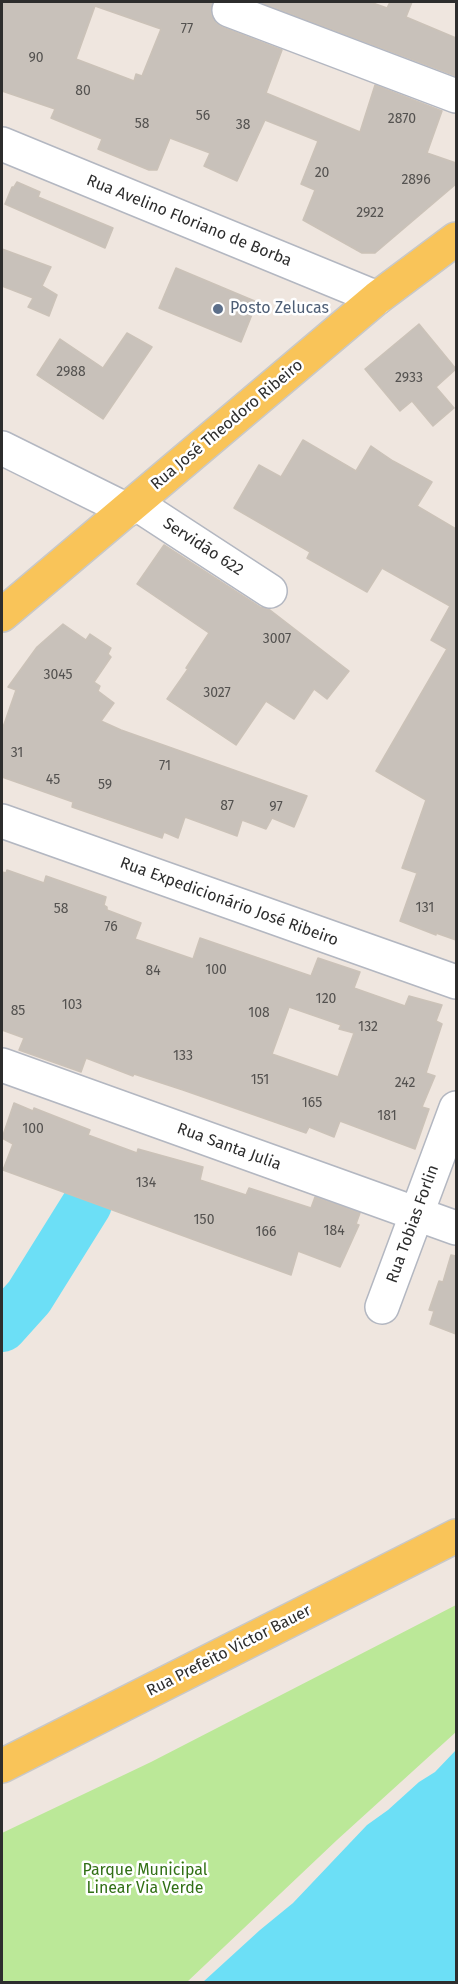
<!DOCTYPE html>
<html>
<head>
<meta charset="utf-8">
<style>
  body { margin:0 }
  #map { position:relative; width:458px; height:1984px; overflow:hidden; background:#efe6df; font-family:"Fira Sans",sans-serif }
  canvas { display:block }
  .frame { position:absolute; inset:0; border:3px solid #2d2d2d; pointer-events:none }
</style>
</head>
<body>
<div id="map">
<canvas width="458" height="1984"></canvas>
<div class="frame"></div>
</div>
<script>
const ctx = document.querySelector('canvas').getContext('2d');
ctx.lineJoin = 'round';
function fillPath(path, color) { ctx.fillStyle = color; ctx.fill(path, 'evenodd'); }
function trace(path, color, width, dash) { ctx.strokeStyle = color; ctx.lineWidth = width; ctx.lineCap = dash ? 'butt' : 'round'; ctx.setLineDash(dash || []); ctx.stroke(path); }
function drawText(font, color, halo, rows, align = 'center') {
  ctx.font = font + ' "Fira Sans",sans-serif'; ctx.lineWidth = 5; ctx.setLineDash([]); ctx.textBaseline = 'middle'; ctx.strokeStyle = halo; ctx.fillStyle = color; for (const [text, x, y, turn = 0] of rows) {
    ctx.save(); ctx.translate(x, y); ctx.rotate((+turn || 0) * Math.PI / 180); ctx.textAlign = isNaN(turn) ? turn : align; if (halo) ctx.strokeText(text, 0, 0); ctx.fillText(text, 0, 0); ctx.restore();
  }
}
const green = new Path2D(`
  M456,1605V1732L337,1840L187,1982H2V1833L151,1762Z`);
const water = new Path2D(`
  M456,1750V1982H203L260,1930L293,1903L367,1825L388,1810L419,1782L435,1772Z`);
const river = new Path2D(`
  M2,1327L29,1297L87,1204`);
const building = new Path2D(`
  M2,2H213L211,14L215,22L222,27L282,50L266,93L360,132L375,85L442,111L427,153L456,163V184L375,253H362L303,220L315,190L301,184L318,141L265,120L237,181L204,166L210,153L170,138L157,170H149L98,149L102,139L51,118L55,109L2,91ZM95,6L161,29L142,76L136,74L134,81L76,59Z
  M259,2H370L387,8L390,2H412L406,17L456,38V76Z
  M17,182L40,192L38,197L113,228L105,248L5,204L12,187H14Z
  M2,249L51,267L42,286L57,295L49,316L28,307L33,298L2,286Z
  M176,268L257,302L241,342L159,308Z
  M419,324L456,369L436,387L454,408L433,426L412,401L400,411L365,369Z
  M127,333L152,347L103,419L37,375L60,339L103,368Z
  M303,440L356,471L371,446L393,461L432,482L417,506L456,529V940L436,933V935L400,921L417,873L402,868L426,800L376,771L447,649L431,640L450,606L382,568L367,592L307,558L310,552L234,508L259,465L281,477Z
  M164,545L260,607L270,610L349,671L327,699L314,689L294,719L266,701L236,745L167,699L188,669L186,668L209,633L137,584Z
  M63,624L86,640L90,634L111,648L108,654L111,657L94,682L100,686L98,691L114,703L101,721L121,730L307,796L294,827L272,818L266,829L242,820L237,836L185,817L178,838L164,832L162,838L72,807L73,802L2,777V730L16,690L8,687L37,647Z
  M7,870L44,883L46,876L106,897L104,905L107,907V910L141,923L135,939L193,959L200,938L311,976L318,958L360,972L354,988L405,1006L409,996L442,1005L436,1021L442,1024L426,1073L435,1076L422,1107L429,1109L415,1149L340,1121L334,1137L309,1127L306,1133L183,1090L134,1074L133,1076L86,1058L81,1072L19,1050L24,1038L2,1030V872L6,873ZM289,1007L341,1025L339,1029L354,1033L338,1077L272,1054Z
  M14,1103L33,1111L34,1108L90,1130L88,1135L137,1153L138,1149L203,1167L200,1180L246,1195L249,1188L311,1208L315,1197L360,1213L356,1224L359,1225L340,1267L298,1251L291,1275L233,1254L3,1170L13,1144L2,1138Z
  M451,1255L456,1256V1334L430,1324L434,1311L429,1310L439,1281L443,1282Z`);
const minor = new Path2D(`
  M229,10L456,96
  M2,144L377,298
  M2,448L127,510
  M135,503L270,591
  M2,821L456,982
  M2,1065L456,1228
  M382,1307L456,1108`);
const major = new Path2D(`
  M2,615L377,298L456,239
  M2,1766L456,1536`);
const markers = [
  [218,309,6,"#5c6f8a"]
];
const numberNames = [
  ["77",187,29],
  ["90",36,58],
  ["80",83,91],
  ["56",203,116],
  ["2870",402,119],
  ["58",142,124],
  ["38",243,125],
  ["20",322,173],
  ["2896",416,180],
  ["2922",370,213],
  ["2988",71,372],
  ["2933",409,378],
  ["3007",277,639],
  ["3045",58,675],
  ["3027",217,693],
  ["31",17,753],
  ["71",165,766],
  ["45",53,780],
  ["59",105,785],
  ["87",227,806],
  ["97",276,807],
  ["131",425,908],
  ["58",61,909],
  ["76",111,927],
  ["100",216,970],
  ["84",153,971],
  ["120",326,999],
  ["103",72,1005],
  ["85",18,1011],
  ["108",259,1013],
  ["132",368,1027],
  ["133",183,1056],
  ["151",260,1080],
  ["242",405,1083],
  ["165",312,1103],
  ["181",387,1116],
  ["100",33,1129],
  ["134",146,1183],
  ["150",204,1220],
  ["184",334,1231],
  ["166",266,1232]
];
const streetNames = [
  ["Rua Avelino Floriano de Borba",189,221,22],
  ["Rua José Theodoro Ribeiro",227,425,-40],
  ["Servidão 622",203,547,33],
  ["Rua Expedicionário José Ribeiro",229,902,20],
  ["Rua Santa Julia",229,1147,20],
  ["Rua Tobias Forlin",413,1224,-70],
  ["Rua Prefeito Victor Bauer",229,1651,-27]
];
const serviceNames = [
  ["Posto Zelucas",230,309]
];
const parkNames = [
  ["Parque Municipal",145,1871],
  ["Linear Via Verde",145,1889]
];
fillPath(green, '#bbe898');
fillPath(water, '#6cdff6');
trace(river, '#6cdff6', 50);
fillPath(building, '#c8c1ba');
trace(building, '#cbc2b8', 1.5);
trace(minor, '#b3b7c1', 36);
trace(major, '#c8c8c8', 36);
trace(minor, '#fff', 33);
trace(major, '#f9c459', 33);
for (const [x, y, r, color] of markers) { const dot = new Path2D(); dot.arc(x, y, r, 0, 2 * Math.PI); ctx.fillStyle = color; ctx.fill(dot); trace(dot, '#fff', 2); }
drawText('14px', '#545250', null, numberNames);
drawText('16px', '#2d2d2d', '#fff', streetNames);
drawText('16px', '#4e5e75', '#fff', serviceNames, 'left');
drawText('16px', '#327016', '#fff', parkNames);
</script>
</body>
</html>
